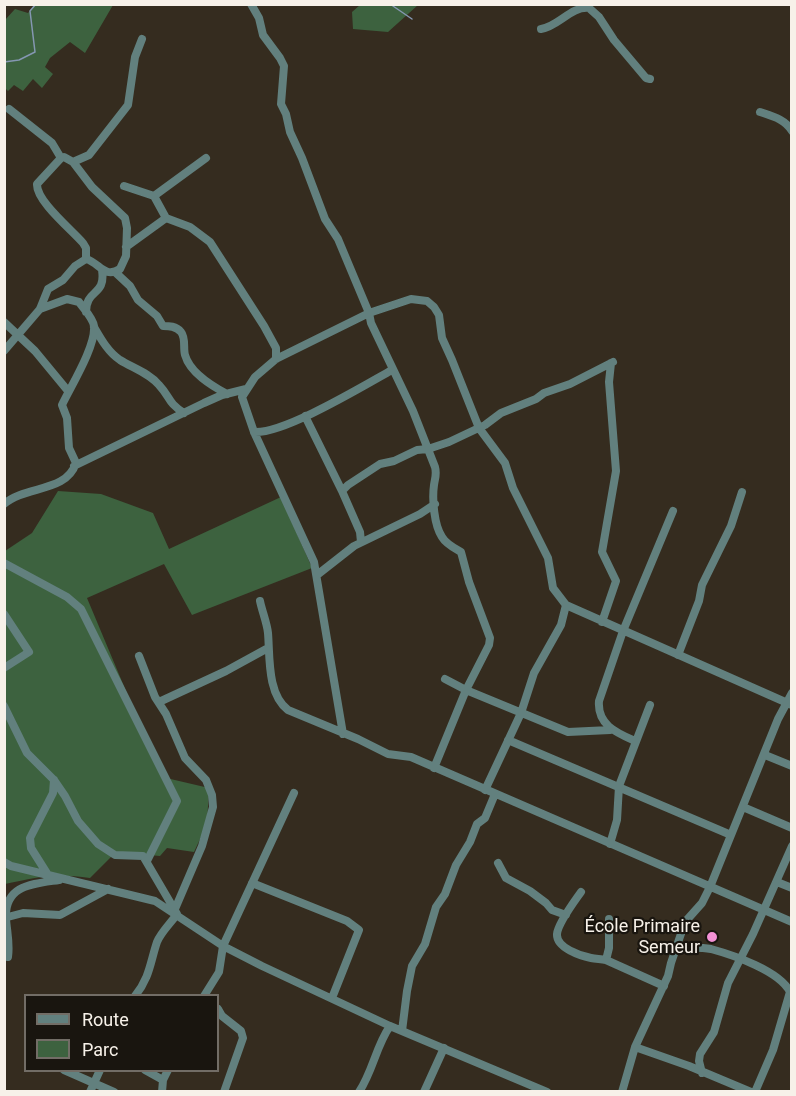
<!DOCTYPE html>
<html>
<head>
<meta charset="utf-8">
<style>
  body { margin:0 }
  #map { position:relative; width:796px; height:1096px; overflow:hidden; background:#352c1f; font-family:Roboto,sans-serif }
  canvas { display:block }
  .frame { position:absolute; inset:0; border:6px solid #f7f1e9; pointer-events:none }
  .legend { position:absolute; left:24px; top:994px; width:195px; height:78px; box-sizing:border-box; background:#19150f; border:2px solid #726d66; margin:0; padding:8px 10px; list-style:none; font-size:18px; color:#f7f1e9 }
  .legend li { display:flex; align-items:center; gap:12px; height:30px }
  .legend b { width:30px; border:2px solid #726d66 }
</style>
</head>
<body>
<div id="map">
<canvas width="796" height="1096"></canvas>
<div class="frame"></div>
<ul class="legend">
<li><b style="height:8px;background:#62807e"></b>Route</li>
<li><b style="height:16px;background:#3d623f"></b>Parc</li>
</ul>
</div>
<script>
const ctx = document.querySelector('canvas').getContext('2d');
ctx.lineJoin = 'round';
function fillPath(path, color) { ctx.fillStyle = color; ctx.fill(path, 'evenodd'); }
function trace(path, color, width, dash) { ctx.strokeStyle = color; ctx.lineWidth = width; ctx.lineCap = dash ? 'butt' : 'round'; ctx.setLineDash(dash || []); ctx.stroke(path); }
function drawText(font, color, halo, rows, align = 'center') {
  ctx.font = font + ' Roboto,sans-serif'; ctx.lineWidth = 4.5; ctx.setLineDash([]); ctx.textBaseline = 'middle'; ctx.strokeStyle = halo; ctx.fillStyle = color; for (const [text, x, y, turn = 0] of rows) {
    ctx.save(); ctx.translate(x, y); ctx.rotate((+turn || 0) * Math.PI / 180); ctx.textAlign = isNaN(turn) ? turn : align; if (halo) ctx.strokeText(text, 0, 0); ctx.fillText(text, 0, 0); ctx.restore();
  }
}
const green = new Path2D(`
  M34,5H113L85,53L70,42L50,58L45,67L53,74L42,88L33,79L23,91L14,85L8,91L5,88V20L15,9L28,13Z
  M360,5L418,4V5L388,32L353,29L352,12Z
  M58,491L101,494L153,513L169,549L281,497L312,568L192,615L164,564L87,598L162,777L209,788L207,824L194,852L167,848L160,856L116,852L90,878C55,873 38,877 5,884V551L32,533Z`);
const stream = new Path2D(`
  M390,4L412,19
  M4,62L19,60L35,52L30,11L36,4`);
const minor = new Path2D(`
  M251,4L259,18L263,35L280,58L284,66L281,104L286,114L290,132L302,158L325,219L338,239L369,313L371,323L413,411L435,467C437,474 435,478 434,485C432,499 434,525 442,537C446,544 454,548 461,552L469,582L490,638L489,645L466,690L434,768
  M541,29C558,27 571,6 589,8L599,17L614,40L646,78L650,79
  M9,109L52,143L61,158L64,157L73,162L92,187L125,218L127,228L126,256L120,269C104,279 100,263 86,259
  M760,112C772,116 785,119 792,131
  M61,158L37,184C36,201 72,230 83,243L86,248V259
  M73,162L89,155L128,105L135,57L142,39
  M124,186L154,196L166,218L190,227L210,242L264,326L276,348V359
  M154,196L206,158
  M126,247L166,218
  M115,272L130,286L138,300L157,316L163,326C169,326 176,326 181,332C186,338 183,348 185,355C190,373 212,386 227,394
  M86,312C86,288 106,297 102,270
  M4,322L35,351L68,391
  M94,327C101,339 108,352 120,360C133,368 149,373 159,385C171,398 167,402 184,413
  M4,351L40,309L48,289L63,280L75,266L86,259
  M305,416L342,491
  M254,432C284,434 363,386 392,370
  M74,466L204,403L222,395L246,389
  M4,504C26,485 66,493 76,463L69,448L67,418L62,405C71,386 96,346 94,326C93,318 83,308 79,302L67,299L40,309
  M361,542L360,532L342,491L348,485L380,464L394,461L417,450L428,449L449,442L485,425L501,413L536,399L544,393L570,384L613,362
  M4,563L67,597L81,609L177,801L147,861
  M317,575L354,546L420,514L435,504
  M260,601C262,611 267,623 268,633C270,657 267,694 288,710L358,739L388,754L411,757L792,922
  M4,614L29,652L4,668
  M602,622L616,581L602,552L616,471L609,382L611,363
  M678,655L699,601L702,585L731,526L742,492
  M139,656L155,697L166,714L185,758L206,780L212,795L213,807L202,846L175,909
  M445,679L466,690L568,732L610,730
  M159,702L226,671L268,648
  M4,706L27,753L54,780L65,796L78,821L98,844L115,855L143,856L177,914C171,923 161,932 157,942C150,963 150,977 135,996
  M343,734L314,562L254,432L242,397L255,377L276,359L369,313L411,299L427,301L434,307L439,315L442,338L452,360L479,428L505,463L513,488L548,558L553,588L566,605L792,705
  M508,740L731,835
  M635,741C617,733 597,725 599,701L623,631L673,511
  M765,755L792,766
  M485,790L521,713L534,673L561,625L566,605
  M743,807L792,828
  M610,844L617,820L619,786L650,705
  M4,862L11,866L155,901L223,946L262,966L390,1026L547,1092
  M498,863L506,878L530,891L546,903L552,910L566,915
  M48,875L31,848L30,838L53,793L54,780
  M777,882L792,888
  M252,883L347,921L359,930L332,998
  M581,892C574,902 558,923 557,934C556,948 581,956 591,958C596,959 601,959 606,960
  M4,918L23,913L60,915L108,889
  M609,919V948L606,960L664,986
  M677,948C688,948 700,947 711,949C733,955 780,971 790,992L773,1050L755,1092
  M8,957C10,944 7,932 6,919C4,885 32,884 59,880
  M204,996L219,972L223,946L294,793
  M218,1009L222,1016L241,1031L243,1038L224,1092
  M402,1031L407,991L412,966L425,944L436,907L445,894L456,865L470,842L477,824L485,818L495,794
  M635,1047L689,1066L751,1092
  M64,1070L114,1092
  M145,1070L163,1080
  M702,1073L699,1061L700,1054L714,1032L728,983L753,934L792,846
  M90,1092L100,1070
  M162,1092L163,1080L168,1070
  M359,1092C373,1071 376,1046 390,1026
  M424,1092L444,1048
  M622,1092L635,1047L668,976L671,963L685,922L702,903L710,887L778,719L792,693`);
const markers = [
  [712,937,6,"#f391d5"]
];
const poiNames = [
  ["École Primaire",700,927],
  ["Semeur",700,948]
];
fillPath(green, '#3d623f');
trace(stream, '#8597b2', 1.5);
trace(minor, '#62807e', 8);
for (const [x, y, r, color] of markers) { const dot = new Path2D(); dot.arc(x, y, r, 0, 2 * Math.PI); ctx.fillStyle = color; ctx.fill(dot); trace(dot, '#19150f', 2); }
drawText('18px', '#f7f1e9', '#19150f', poiNames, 'right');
</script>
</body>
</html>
